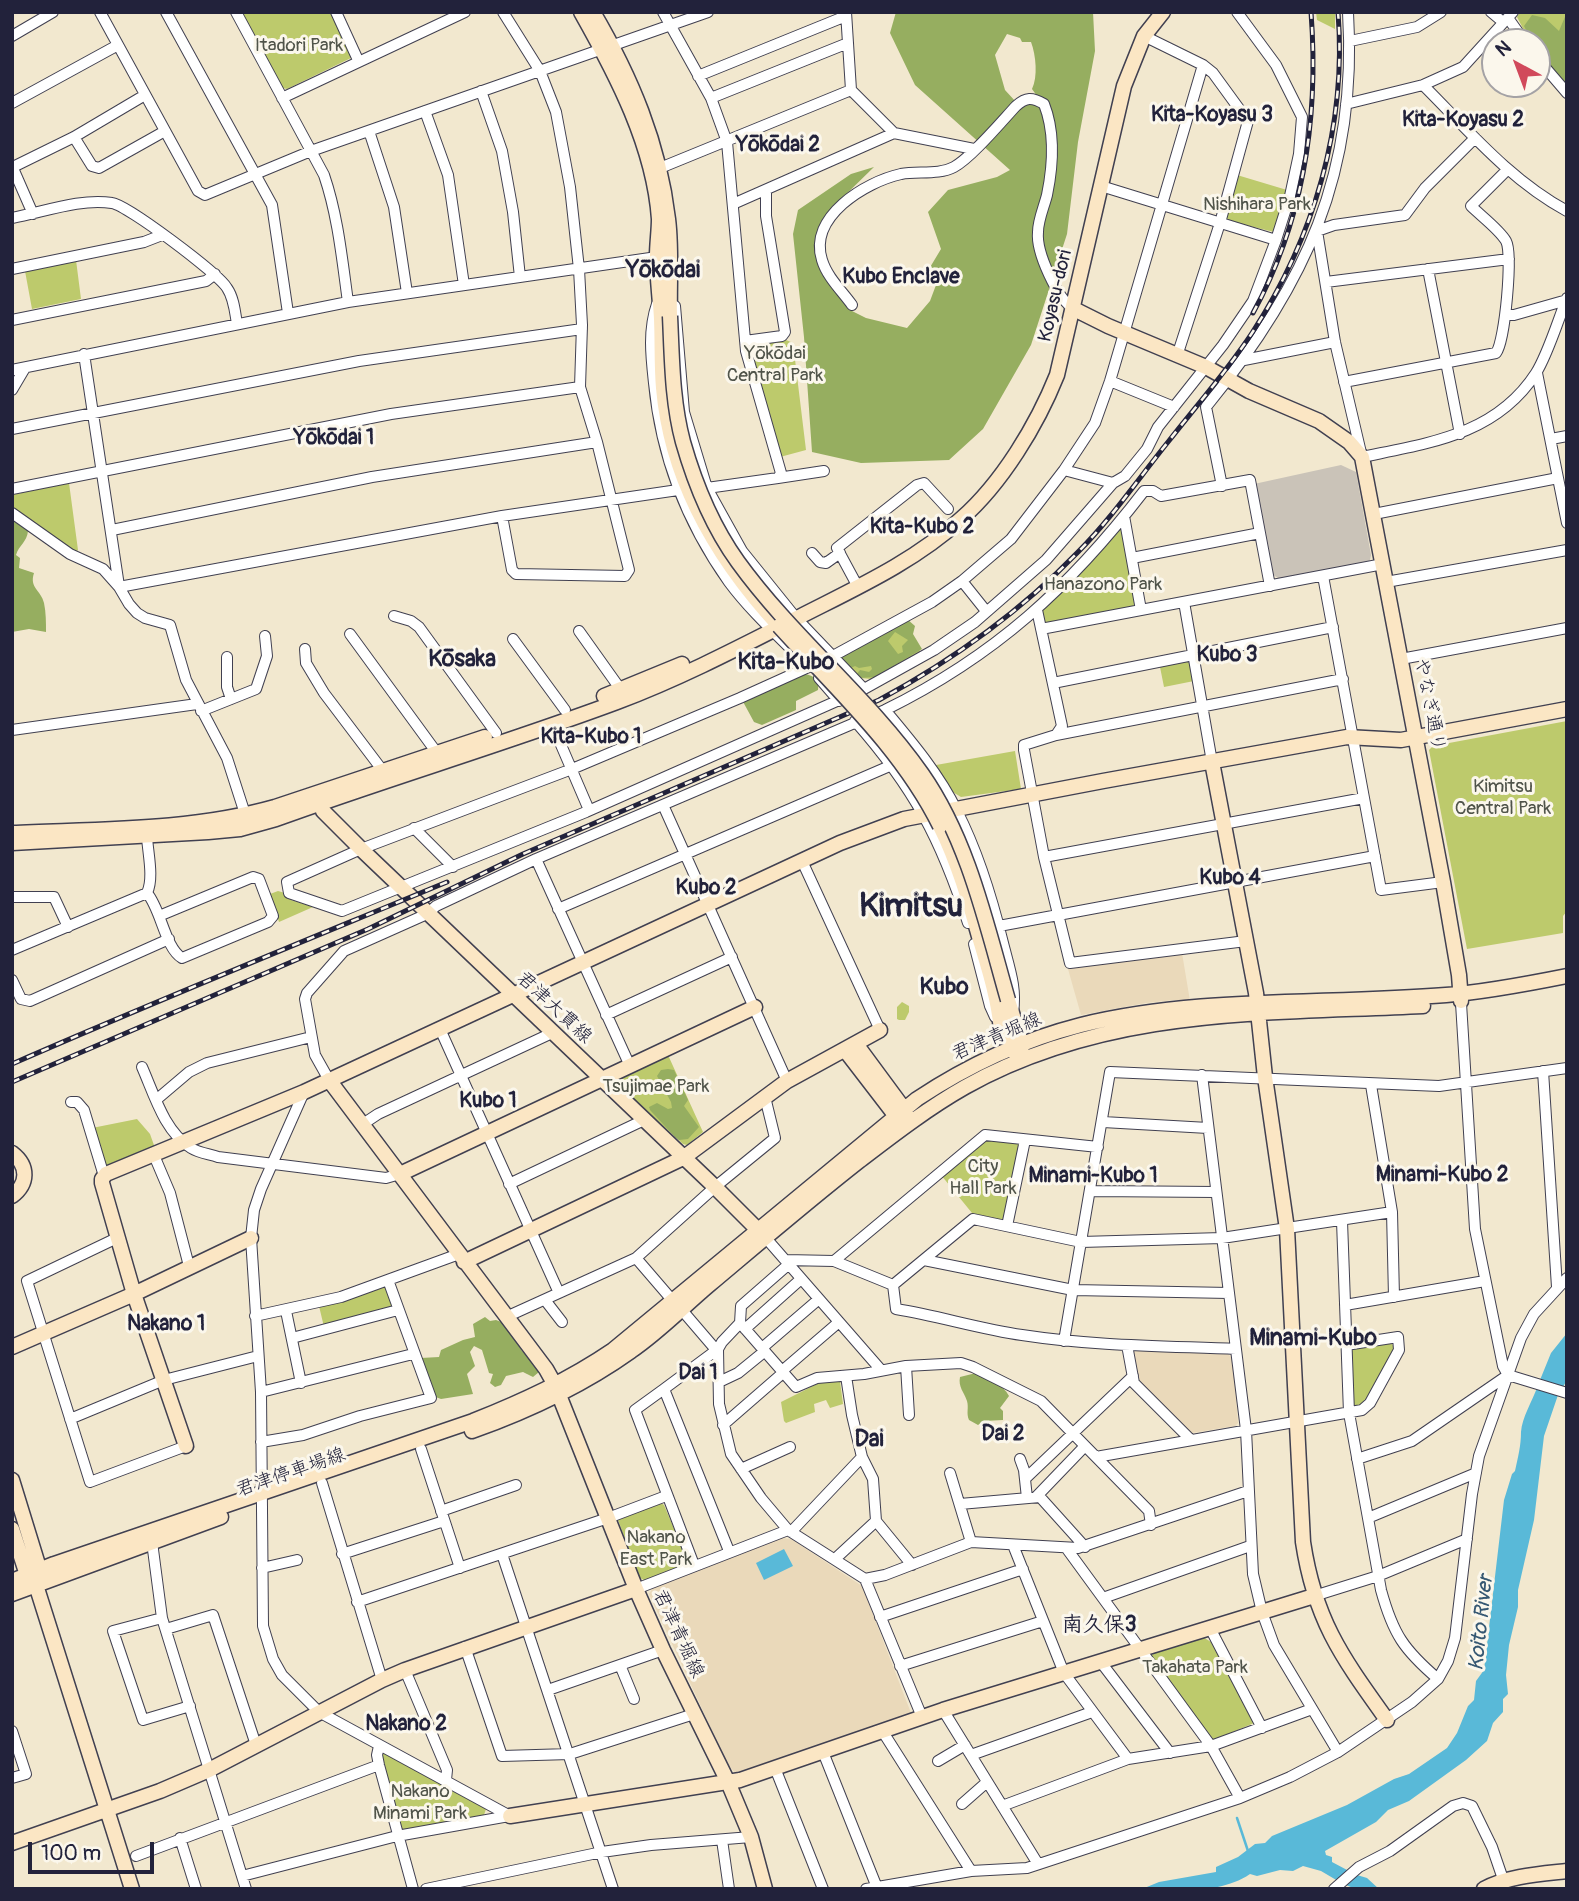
<!DOCTYPE html>
<html>
<head>
<meta charset="utf-8">
<style>
  body { margin:0 }
  #map { position:relative; width:1579px; height:1901px; overflow:hidden; background:#f2e8cf; font-family:Pangolin,sans-serif }
  canvas { display:block }
  .frame { position:absolute; inset:0; border:14px solid #22223b; pointer-events:none }
  .north { position:absolute; left:1481px; top:28px; width:70px; height:70px; box-sizing:border-box; background:#fbf7ec; border:2px solid #a4a2a5; border-radius:50%; rotate:319deg; font-size:19px; font-weight:700; line-height:28px; text-align:center; color:#22223b }
  .north::after { content:''; display:block; margin:auto; width:24px; height:32px; background:#d1495b; clip-path:polygon(50% 0,100% 100%,50% 72%,0 100%) }
  .scale { position:absolute; left:28px; top:1842px; width:126px; height:32px; box-sizing:border-box; border:4px solid #22223b; border-top:0; padding-left:9px; font-size:21px; line-height:24px; white-space:nowrap; color:#22223b; -webkit-text-stroke:5px #fbf7ec; paint-order:stroke }
</style>
</head>
<body>
<div id="map">
<canvas width="1579" height="1901"></canvas>
<div class="frame"></div>
<div class="north">N</div>
<div class="scale">100 m</div>
</div>
<script>
const ctx = document.querySelector('canvas').getContext('2d');
ctx.lineJoin = 'round';
function fillPath(path, color) { ctx.fillStyle = color; ctx.fill(path, 'evenodd'); }
function trace(path, color, width, dash) { ctx.strokeStyle = color; ctx.lineWidth = width; ctx.lineCap = dash ? 'butt' : 'round'; ctx.setLineDash(dash || []); ctx.stroke(path); }
function drawText(font, color, halo, rows, align = 'center') {
  ctx.font = font + ' Pangolin,"Klee One",sans-serif'; ctx.lineWidth = 6; ctx.setLineDash([]); ctx.textBaseline = 'middle'; ctx.strokeStyle = halo; ctx.fillStyle = color; for (const [text, x, y, turn = 0] of rows) {
    ctx.save(); ctx.translate(x, y); ctx.rotate((+turn || 0) * Math.PI / 180); ctx.textAlign = isNaN(turn) ? turn : align; if (halo) ctx.strokeText(text, 0, 0); ctx.fillText(text, 0, 0); ctx.restore();
  }
}
const built = new Path2D(`
  M1182,953L1190,1001L1174,1000L1146,1003L1081,1015L1068,969Z
  M1130,1348L1227,1353L1230,1356L1233,1360L1238,1423L1235,1426L1192,1433L1187,1431L1138,1384Z
  M781,1538L791,1539L862,1586L911,1713L908,1718L743,1773H735L727,1763L649,1594L652,1589L658,1585Z`);
const industrial = new Path2D(`
  M1341,465L1356,472L1371,555L1370,560L1368,562L1280,579L1273,575L1254,484Z`);
const green = new Path2D(`
  M241,12H332L351,58L287,89L283,88Z
  M1316,12H1335V29L1317,20Z
  M1520,12H1567V88L1537,52V42H1530L1517,17Z
  M1237,175L1287,190L1274,232L1229,221L1225,217Z
  M76,260L81,299L32,309L25,271Z
  M784,339L793,343L806,450L780,457L752,364L751,343Z
  M69,483L78,550L75,553L12,508V495Z
  M1118,527L1121,528L1135,606L1048,624L1045,622L1040,610Z
  M906,622L921,653L871,679L860,678L843,659L844,654Z
  M1185,660L1190,664L1194,681L1164,687L1160,667Z
  M1567,721V911L1563,916V933L1467,949L1429,750L1433,746Z
  M1015,751L1021,789L961,797L951,791L936,765Z
  M278,891L285,893L291,900L313,907L279,922L270,894Z
  M902,1002L909,1006V1012L905,1020H899L897,1019V1007Z
  M668,1055L703,1132L687,1145L683,1144L618,1085L620,1078Z
  M137,1119L150,1134L155,1148L106,1167L92,1128Z
  M983,1140L1017,1142L1020,1146L1004,1218L1001,1220L972,1213L941,1175Z
  M385,1285L395,1306L324,1327L319,1306Z
  M1391,1342L1395,1349L1368,1400L1361,1408L1353,1407L1350,1349Z
  M825,1380L840,1381L843,1404L830,1408L826,1400L814,1404L815,1412L786,1423L784,1421L781,1402Z
  M661,1503L664,1505L689,1564L646,1581L640,1578L618,1520Z
  M1203,1637L1211,1642L1254,1723L1212,1741L1151,1656L1154,1653Z
  M386,1753L486,1809L483,1818L404,1830L400,1827L379,1758L381,1754Z`);
const forest = new Path2D(`
  M896,12H1093L1095,51L1078,142L1067,234L1031,345L983,429L949,460L861,463L812,452L804,337L793,234L798,210L851,174L874,167L832,208L816,235L821,269L852,311L866,318L907,328L930,301L939,277L929,269L941,249L928,212L948,190L997,177L1010,170L915,85L890,33ZM1007,34L1020,38L1022,42H1031C1036,55 1038,77 1032,89L1037,96L1016,102L1005,90L995,55Z
  M1567,12L1566,18L1567,86L1537,50V42H1532L1524,26L1532,15L1545,18L1559,31Z
  M12,520L28,531C27,542 19,545 16,555L20,558L19,568L34,573C29,588 41,590 44,603C46,612 46,623 46,632L29,629L12,632Z
  M907,619L915,626L913,634L922,649L875,677L858,678L856,675L860,670L869,672L872,669L871,666L859,668L855,666L851,668L840,659V653L882,636L901,621ZM895,632L908,640L902,646L903,652L898,654L888,641Z
  M804,674C813,675 820,680 818,690L796,701V710L762,725L754,722L741,698C752,679 784,678 804,674Z
  M668,1069L674,1070L688,1100L684,1106L699,1127L688,1139L679,1140L675,1137L650,1110L649,1107L657,1103L668,1109L672,1108L671,1102L657,1076L661,1070Z
  M485,1317L490,1321L496,1320L504,1323L522,1351L535,1363L539,1372L533,1377L523,1372L506,1376L501,1385L495,1387L490,1383L493,1374L489,1373L482,1350L474,1346L470,1352L475,1366L467,1374L473,1394L441,1399L433,1396L421,1358L439,1357L441,1350L463,1340L475,1337L473,1324Z
  M976,1373C988,1379 1003,1384 1009,1396L1000,1408L1003,1411V1420L984,1421L978,1425L969,1420C966,1413 969,1408 967,1401C964,1392 958,1387 960,1377Z`);
const water = new Path2D(`
  M1567,1333V1380L1563,1387L1540,1380L1551,1353Z
  M1537,1388L1558,1395L1544,1436L1534,1520L1518,1590V1607L1509,1645L1506,1675L1508,1694L1503,1699V1712L1493,1723L1487,1741L1466,1760L1409,1801L1388,1810L1376,1822L1325,1851L1326,1855L1332,1857V1862L1349,1871L1338,1881L1321,1871L1303,1866L1293,1871L1280,1870L1257,1876L1250,1874C1219,1895 1178,1889 1142,1889L1159,1882L1216,1872V1867L1238,1857L1255,1844L1265,1843L1272,1836L1347,1805L1394,1779L1409,1774L1447,1748L1457,1733L1468,1706L1474,1700L1476,1681L1484,1670L1504,1500L1512,1474L1515,1471C1518,1457 1521,1446 1521,1432C1522,1418 1532,1401 1537,1388Z
  M784,1549L793,1566L764,1580L756,1563Z
  M1357,1875L1367,1878L1379,1889L1353,1888L1346,1885Z`);
const stream = new Path2D(`
  M1237,1818L1248,1851`);
const street = new Path2D(`
  M100,12L198,191L205,195L311,151L708,12
  M166,12L272,205L288,313
  M236,12L324,175C338,216 342,259 348,302
  M336,12L358,60
  M663,12L711,98L727,142L746,351L781,473L778,478L707,488
  M846,12L851,90L894,133L974,149
  M1491,12L1503,22
  M1508,18L1525,42
  M12,36L53,12
  M1144,36L1203,65L1213,73L1248,121L1220,223L1177,356
  M1350,41L1417,27L1441,12
  M1537,58L1567,93
  M1203,65L1110,381L1095,423L1064,470L1011,539L962,581L932,602L833,656L740,698L572,769L361,849L287,882L289,893L342,911L586,812L864,689L934,650L975,622L1046,560L1113,483L1125,476L1147,449L1158,427L1223,345L1253,301L1276,240L1290,196L1299,154L1302,117L1276,65L1237,12
  M698,76L846,16
  M1423,85C1469,131 1510,180 1567,211
  M481,91L502,151L513,212L520,277
  M282,98L465,12
  M711,98L848,43
  M12,103L118,45
  M1346,104L1423,85L1463,67L1513,12
  M425,111L448,175L464,285
  M369,131L394,207L407,293
  M74,137L92,166L99,168L165,131
  M1475,138L1425,188L1405,215L1334,225L1317,231L1335,342L1362,457C1429,443 1496,435 1536,373C1548,354 1558,320 1567,298
  M12,166L33,214
  M13,167L74,137L145,95
  M660,168L851,90
  M1101,186L1276,240
  M733,204L894,133
  M12,218C44,212 80,198 112,203C127,205 218,273 227,288C234,298 235,312 237,324
  M12,269L144,242L162,235
  M1428,269L1460,434
  M1326,282L1509,259
  M657,304C648,330 651,356 654,383C661,456 687,523 729,582C749,609 775,633 799,657
  M852,305C842,291 827,277 822,260C808,217 865,182 901,174C918,171 939,175 954,167C971,158 1002,121 1016,106C1026,97 1032,97 1044,104C1055,132 1053,166 1047,195C1044,207 1038,220 1038,232C1036,252 1057,299 1074,309
  M675,306L684,412L707,488L742,551L796,618L864,689
  M1505,315H1514L1567,300
  M12,320L206,281L215,274
  M745,341L782,336L785,332L766,216V190
  M84,354L119,586
  M1244,360L1335,342
  M12,370L348,302L657,257
  M1537,373L1567,523
  M1110,381L1174,407
  M1344,382L1496,353C1505,341 1513,254 1506,241C1500,230 1480,215 1471,206L1507,170
  M12,390L25,368
  M12,429L359,361L582,329
  M1551,439L1567,436
  M1064,470L1113,483
  M778,478L824,471
  M1222,486L1206,407C1305,286 1358,173 1348,12
  M12,489L391,414L580,387
  M12,513L70,554L103,569L119,587L129,604L137,613L145,618L170,625L186,680L227,758L247,820
  M1374,514L1558,478
  M502,516L512,570L516,574L625,576L629,570L597,442L580,387L582,325L579,269L570,187L556,112L540,71L503,12
  M1124,516L1141,610
  M112,530L372,477L597,442
  M812,553L820,562L826,563L840,553
  M1132,558L1260,533
  M1323,576L1381,890L1443,882
  M962,581L986,611
  M1386,582L1567,550
  M119,587L502,516L678,490
  M858,587L837,548L917,485L924,483L948,509
  M1184,602L1212,762
  M1037,610L1062,726L1056,735L1024,745V750L1044,857L1070,963L1246,941
  M394,616L411,621L419,627L496,733
  M1041,629L1383,564
  M579,631L621,690
  M350,634L437,753
  M513,639L565,710
  M305,649L306,663L324,693L383,771
  M227,657V687L231,699
  M1401,659L1567,628
  M819,678L839,701
  M1053,683L1333,627
  M885,710C911,741 939,774 957,811C978,852 992,898 1003,943C1009,967 1017,988 1013,1012
  M201,711L256,689L267,656L265,636
  M855,721C914,788 941,839 968,923
  M552,724L589,810
  M12,730L197,704
  M1056,735L1343,679
  M663,805L787,1081
  M414,828L453,867
  M1044,857L1364,798
  M536,859L630,1066
  M802,861L880,1030
  M147,893C161,909 165,948 182,958L268,922L273,916L259,879L253,877L159,916
  M12,897H54L68,927
  M558,909L892,765
  M999,926L1375,856
  M974,944L990,1006L995,1017
  M12,950L147,893C154,878 148,854 147,837
  M12,980L21,999L30,1001L169,939
  M1461,1003L1475,1229L1503,1366L1508,1375L1567,1393
  M606,1015L732,957
  M440,1029L559,1293
  M142,1067C154,1094 164,1131 191,1148C199,1153 209,1154 218,1157L386,1178L400,1174
  M1543,1071L1557,1287
  M1202,1075L1246,1430L1253,1574L1262,1612L1274,1645L1338,1752
  M329,1080L315,1055L305,999L307,993L344,951L427,914L436,906L536,859L885,710C995,656 1070,587 1144,491H1153L1161,496L1250,480L1270,586
  M1371,1085L1392,1212L1394,1297
  M304,1092L261,1189L254,1210L251,1238L261,1392L263,1626L273,1659L282,1675L319,1712L510,1816
  M156,1100L189,1072L207,1063L311,1037
  M71,1102H77L84,1110L104,1176
  M1103,1122L1208,1128
  M363,1124L378,1114L552,1033
  M153,1153L170,1193L189,1266
  M509,1184L644,1120
  M1091,1191L1216,1192
  M1342,1221L1349,1413L1381,1590C1393,1634 1404,1650 1438,1679
  M1007,1226L1025,1140
  M119,1237L27,1281L90,1482L186,1446
  M765,1237L881,1370
  M636,1258L673,1301
  M785,1260L834,1261L893,1285
  M924,1260L1073,1290L1229,1293
  M834,1261L985,1135L1098,1147
  M893,1285L973,1219L1081,1242L1222,1238L1392,1212
  M893,1285L896,1309C939,1316 980,1329 1022,1335C1093,1346 1165,1346 1236,1349
  M545,1300L562,1322
  M1345,1305L1485,1281
  M681,1309L717,1351
  M286,1311L301,1383
  M255,1316L341,1297L459,1254
  M506,1317L636,1258L715,1187L775,1138L765,1097
  M740,1323L796,1387L817,1378L864,1374L906,1366L961,1363L973,1367L1041,1401L1149,1511L1151,1525
  M745,1329L801,1279
  M292,1338L398,1310
  M1064,1341L1110,1072L1439,1086L1567,1068
  M1127,1345L1134,1383L1191,1440
  M762,1348L819,1299
  M718,1349L719,1404L731,1454L761,1498L788,1530L865,1579L922,1717
  M906,1366L909,1415
  M782,1371L839,1322
  M846,1376L852,1415L862,1457L873,1479L876,1521L912,1565
  M719,1382L738,1373L765,1351
  M664,1389L635,1410L694,1565
  M261,1392L413,1354
  M70,1419L164,1380L258,1356
  M723,1425L784,1372
  M261,1442L303,1435L360,1416L431,1398L388,1280
  M421,1449L460,1568
  M1096,1457L1362,1410L1370,1403L1399,1350L1398,1337L1346,1345
  M1020,1459L1024,1470L1027,1498
  M1357,1459L1412,1441L1508,1375
  M741,1469L790,1447
  M950,1473L971,1542
  M1025,1479L1133,1376
  M322,1483L382,1680
  M1036,1497L1085,1446
  M960,1504L1040,1497L1085,1547
  M441,1511L516,1485
  M1368,1518L1476,1473
  M791,1532L862,1457
  M152,1542L162,1618L246,1889
  M1013,1545L1064,1673L1128,1759
  M1067,1549L1211,1746L1240,1798
  M729,1551L664,1389L718,1349L722,1342L740,1323L741,1306L789,1264
  M342,1554L444,1521
  M502,1554L613,1889
  M835,1559L876,1521
  M262,1568L297,1560
  M865,1579L885,1575L971,1542L1078,1548L1248,1491
  M636,1589L788,1530
  M1314,1596L1378,1576L1467,1539
  M1103,1598L1250,1546
  M357,1602L608,1518L666,1496
  M880,1617L1023,1569
  M162,1618L113,1631L143,1720L190,1706
  M1210,1628L1262,1728
  M166,1629L213,1615L256,1745
  M465,1647L502,1756L570,1754L694,1714
  M1100,1661L1170,1753
  M620,1665L634,1699
  M900,1666L1043,1621
  M405,1670L447,1770L446,1780
  M548,1690L663,1650
  M943,1710L1038,1864
  M12,1731L26,1774L12,1778
  M883,1732L971,1871
  M379,1746L377,1755L379,1765L413,1889
  M823,1752L876,1885
  M971,1755L1092,1712
  M938,1761L965,1745
  M775,1768L823,1889
  M962,1804L987,1782
  M1002,1806L1128,1759L1211,1746L1312,1709
  M180,1838L196,1889
  M722,1840L729,1889
  M136,1856L379,1765
  M242,1876L397,1836L509,1816
  M426,1889L602,1852L651,1845L751,1837
  M866,1889L971,1871L1027,1868L1240,1798L1290,1777L1338,1752L1412,1702L1438,1679L1448,1661L1455,1638L1472,1494L1479,1456L1521,1338L1534,1314L1567,1278
  M1334,1889L1359,1867L1390,1851L1453,1806L1463,1803L1472,1806L1492,1847L1504,1882`);
const secondary = new Path2D(`
  M581,12C616,74 654,146 659,219C659,231 657,244 657,256C657,277 660,298 661,319C662,342 661,365 663,388C671,481 717,559 779,626
  M593,12C631,77 659,143 668,219C672,250 669,284 670,316
  M1074,309L1108,326L1206,367L1249,391L1319,421L1349,442L1362,457L1443,882L1459,975L1461,1001
  M604,696L682,664
  M1212,762L1256,993L1265,1077L1287,1229L1303,1542C1315,1621 1342,1657 1387,1720
  M318,794L323,811L361,849L715,1187L764,1236
  M940,826C958,862 969,901 980,940C989,970 998,999 1001,1030L1008,1037L1016,1055
  M12,833C100,829 190,831 275,807L485,737
  M12,843L208,832L240,829L276,819C389,778 504,744 617,702C681,678 742,646 803,615C858,587 915,561 961,519C1002,483 1037,425 1057,375L1124,86L1144,36L1163,12
  M1008,1000L1022,1045L1021,1052
  M856,1044L904,1109L907,1117
  M845,1050L895,1115L902,1119
  M329,1080L546,1369L555,1385L636,1589L663,1650L728,1782L751,1837L765,1889
  M12,1153C29,1166 28,1184 12,1196
  M400,1174L755,1007
  M464,1262L683,1158L787,1081L880,1030
  M12,1347L134,1294L251,1238
  M472,1431C528,1411 582,1386 631,1351C659,1332 683,1307 709,1285C759,1243 808,1201 859,1161C893,1135 928,1108 965,1087C1108,1007 1265,1014 1423,1006
  M186,1446L134,1294L102,1183V1179L106,1174L304,1092L840,843L904,819L1103,781L1347,737L1401,740L1567,709
  M12,1480L40,1571L38,1577
  M12,1529L27,1575L36,1585L132,1889
  M12,1581L54,1564L473,1421C523,1401 569,1380 613,1350L917,1099C967,1066 1022,1040 1081,1025C1199,996 1325,1005 1446,995C1486,992 1527,984 1567,976
  M12,1594L221,1517
  M510,1816L740,1780L943,1710L1314,1596
  M12,1843L160,1791L209,1770L382,1680L405,1670L636,1589
  M1484,1889C1508,1876 1540,1874 1567,1871`);
const rail = new Path2D(`
  M1253,313C1304,220 1319,117 1311,12
  M12,1064C156,1001 302,942 447,882
  M12,1082L368,929L523,854L879,700C953,660 1020,612 1078,552C1111,519 1139,478 1168,442C1196,406 1227,371 1252,333C1314,238 1347,126 1338,12`);
const secondaryBridge = new Path2D(`
  M670,316C672,358 672,401 683,442C695,484 712,526 738,562C793,638 868,697 922,774C968,840 986,923 1008,1000
  M779,626C836,689 902,749 940,826`);
const parkNames = [
  ["Itadori Park",299,46],
  ["Nishihara Park",1257,205],
  ["Yōkōdai",775,354],
  ["Central Park",775,376],
  ["Hanazono Park",1103,585],
  ["Kimitsu",1503,787],
  ["Central Park",1503,809],
  ["Tsujimae Park",656,1087],
  ["City",983,1167],
  ["Hall Park",983,1189],
  ["Nakano",656,1538],
  ["East Park",656,1560],
  ["Takahata Park",1195,1668],
  ["Nakano",420,1792],
  ["Minami Park",420,1814]
];
const streetNames = [
  ["Koyasu-dori",1056,296,-77],
  ["やなぎ通り",1429,705,79],
  ["君津大貫線",554,1008,43],
  ["君津青堀線",997,1037,-23],
  ["君津停車場線",291,1473,-19],
  ["君津青堀線",678,1634,65]
];
const neighbourhoodNames = [
  ["Kita-Koyasu 3",1212,116],
  ["Kita-Koyasu 2",1463,121],
  ["Yōkōdai 2",778,146],
  ["Kubo Enclave",901,278],
  ["Yōkōdai 1",334,439],
  ["Kita-Kubo 2",922,528],
  ["Kubo 3",1227,656],
  ["Kita-Kubo 1",591,738],
  ["Kubo 4",1230,879],
  ["Kubo 2",706,889],
  ["Kubo 1",488,1102],
  ["Minami-Kubo 2",1442,1176],
  ["Minami-Kubo 1",1093,1177],
  ["Nakano 1",166,1325],
  ["Dai 1",698,1374],
  ["Dai 2",1003,1435],
  ["南久保3",1099,1626],
  ["Nakano 2",406,1725]
];
const waterNames = [
  ["Koito River",1482,1623,-84]
];
const quarterNames = [
  ["Yōkōdai",663,271],
  ["Kōsaka",462,660],
  ["Kita-Kubo",786,663],
  ["Kubo",944,988],
  ["Minami-Kubo",1313,1339],
  ["Dai",869,1440]
];
const townNames = [
  ["Kimitsu",911,908]
];
fillPath(built, '#ead9ba');
fillPath(industrial, '#cac3b8');
fillPath(green, '#bdca6c');
fillPath(forest, '#96ae60');
fillPath(water, '#59b9d8');
trace(stream, '#59b9d8', 2.5);
trace(street, '#414051', 12);
trace(secondary, '#414051', 17);
trace(street, '#fff', 10);
trace(secondary, '#fbe6c4', 14);
trace(rail, '#22223b', 5);
trace(rail, '#fbf7ec', 2.5, [8]);
trace(secondaryBridge, '#414051', 17, []);
trace(secondaryBridge, '#fbe6c4', 14);
drawText('19px', '#50544a', '#fbf7ec', parkNames);
drawText('19px', '#22223b', '#fbf7ec', streetNames);
drawText('bold 21px', '#22223b', '#fbf7ec', neighbourhoodNames);
drawText('italic 21px', '#355772', '#fbf7ec', waterNames);
drawText('bold 23px', '#22223b', '#fbf7ec', quarterNames);
drawText('bold 33px', '#22223b', '#fbf7ec', townNames);
</script>
</body>
</html>
